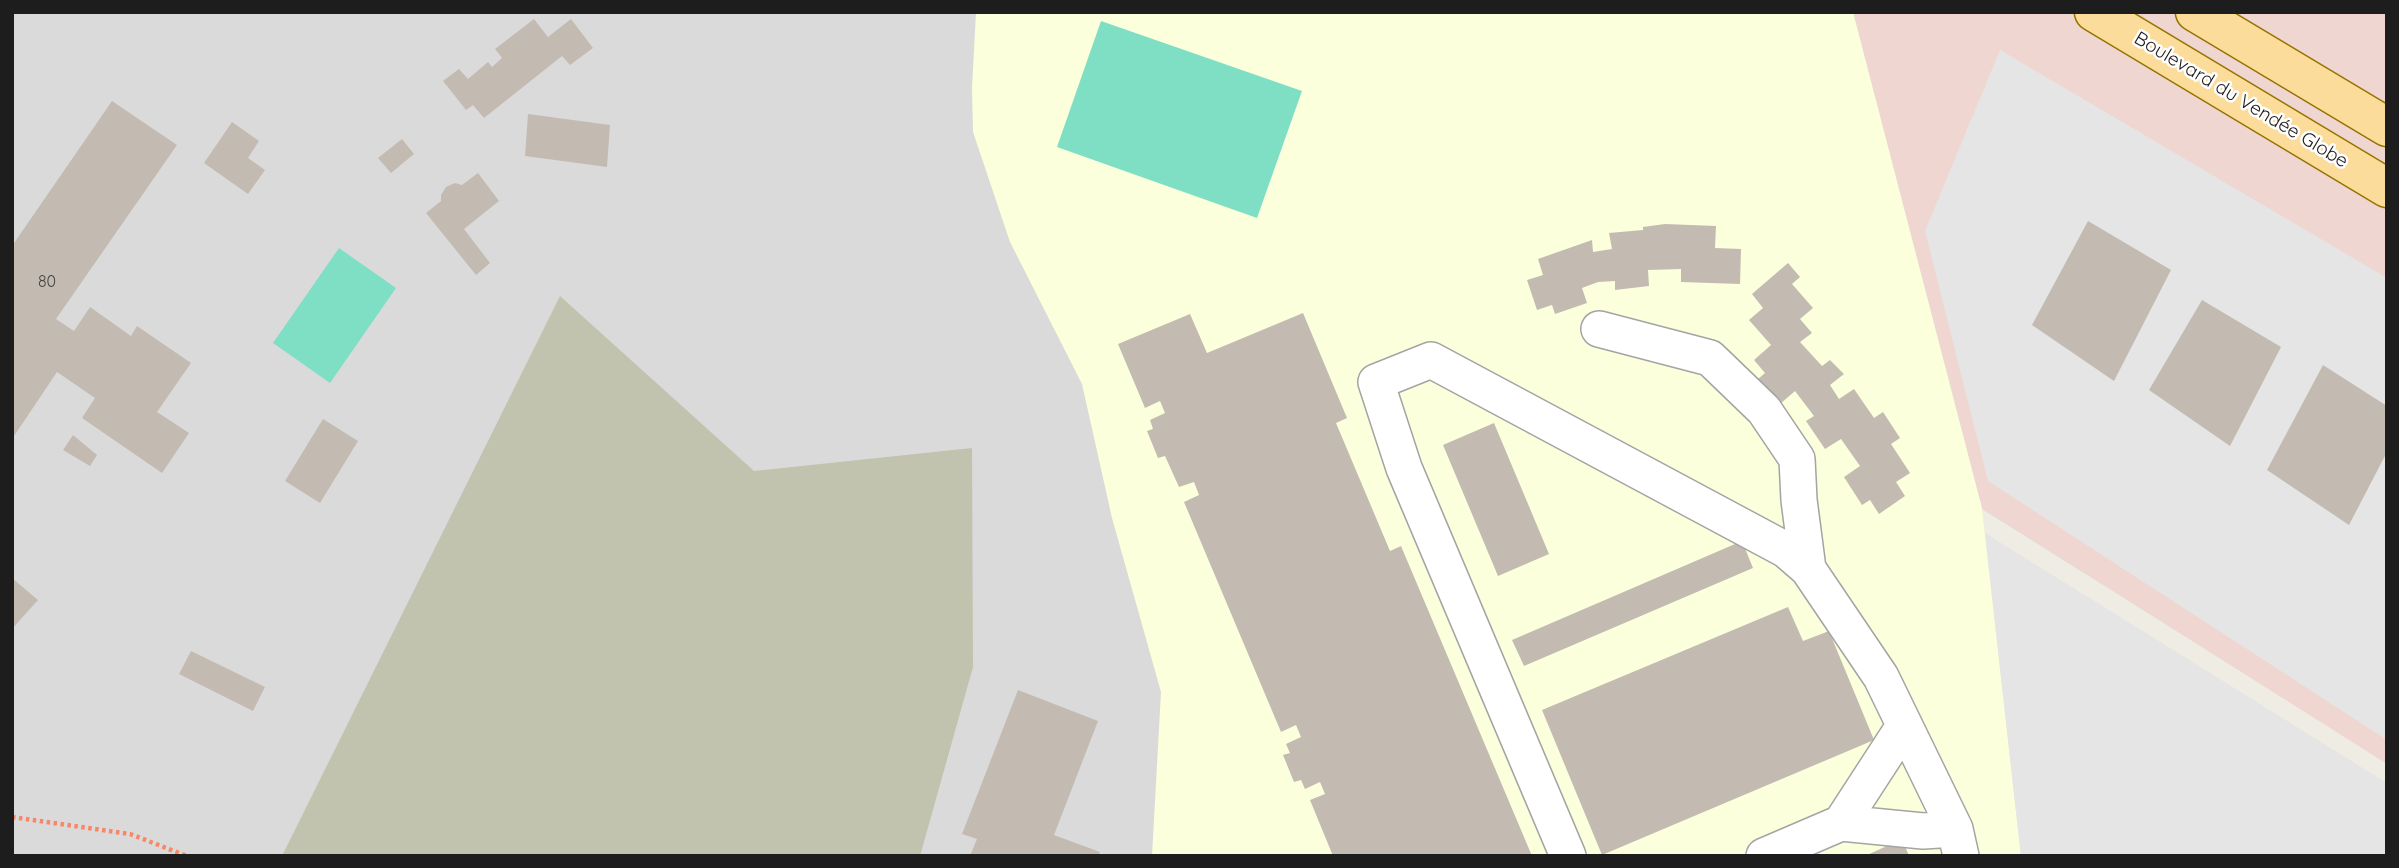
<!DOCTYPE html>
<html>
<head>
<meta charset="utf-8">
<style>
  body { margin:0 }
  #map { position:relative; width:2399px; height:868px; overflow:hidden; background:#eeece3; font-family:Quicksand,sans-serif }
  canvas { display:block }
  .frame { position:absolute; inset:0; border:14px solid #1d1d1d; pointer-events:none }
</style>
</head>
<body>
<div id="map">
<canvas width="2399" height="868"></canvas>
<div class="frame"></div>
</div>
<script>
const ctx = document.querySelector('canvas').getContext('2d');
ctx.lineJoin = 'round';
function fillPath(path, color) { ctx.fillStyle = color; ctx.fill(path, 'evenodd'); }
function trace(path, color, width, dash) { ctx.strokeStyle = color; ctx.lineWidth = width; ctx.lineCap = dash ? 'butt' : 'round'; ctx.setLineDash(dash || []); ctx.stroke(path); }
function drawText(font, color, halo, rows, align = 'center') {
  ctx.font = font + ' Quicksand,sans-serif'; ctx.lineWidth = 5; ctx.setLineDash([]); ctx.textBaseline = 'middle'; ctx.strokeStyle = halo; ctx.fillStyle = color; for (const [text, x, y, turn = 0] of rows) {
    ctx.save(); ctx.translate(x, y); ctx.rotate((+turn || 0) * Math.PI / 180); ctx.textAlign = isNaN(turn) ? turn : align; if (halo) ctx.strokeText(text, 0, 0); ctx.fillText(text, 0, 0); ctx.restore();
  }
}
const residential = new Path2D(`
  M12,12H2387V763L1982,509L2021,856H12Z`);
const commercial = new Path2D(`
  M1853,12H2387V764L1982,508Z`);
const education = new Path2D(`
  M976,12H1853L1982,508L2021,856H1152L1161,692L1112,518L1082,384L1010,242L973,132L972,88Z`);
const construction = new Path2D(`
  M560,296L754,471L972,448L973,667L920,856H282Z`);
const pitch = new Path2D(`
  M1101,21L1302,91L1257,218L1057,147Z
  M339,248L396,288L330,383L273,343Z`);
const parking = new Path2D(`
  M2000,50L2387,278V740L1988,481L1925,231Z
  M1985,533L2387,783V856H2021Z`);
const building = new Path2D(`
  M534,19L548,37L571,19L593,48L570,65L562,56L484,118L473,105L466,110L443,81L459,69L468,79L488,62L492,67L502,58L495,49Z
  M112,101L177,145L56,319L74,331L90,307L131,336L137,326L191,363L157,412L189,433L162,473L82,418L95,398L57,372L12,439V246Z
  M528,114L610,125L607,167L525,156Z
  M232,122L259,141L248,158L265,170L248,194L204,163Z
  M402,139L414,154L391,173L378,158Z
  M478,173L499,201L464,229L490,263L476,275L426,213L441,201V195L446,187L455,183L462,185Z
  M2088,221L2171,270L2114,381L2032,325Z
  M1665,224L1716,226L1715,248L1741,249L1740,284L1681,282V269L1648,270L1649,286L1615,290V281L1598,282L1582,288L1587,303L1555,314L1552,305L1537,310L1527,280L1543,275L1538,259L1592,240L1593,252L1612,249L1609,233L1643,230V227Z
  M1788,263L1800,277L1792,284L1813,308L1800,319L1812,333L1800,342L1822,366L1830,360L1844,374L1830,385L1839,399L1854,389L1874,418L1883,412L1900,438L1891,444L1910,473L1896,482L1905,496L1879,514L1870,500L1862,505L1844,477L1860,466L1841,439L1825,449L1806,421L1814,416L1795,391L1780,404L1758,379L1765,373L1754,360L1771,345L1749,320L1763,308L1752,294Z
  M2202,300L2281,347L2230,446L2149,390Z
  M1303,313L1347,418L1336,423L1390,551L1401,546L1532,856H1333L1310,800L1325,794L1320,782L1305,789L1301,780L1294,782L1283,755L1290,753L1286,744L1301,737L1296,725L1281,732L1184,502L1199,495L1194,482L1179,487L1165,456L1158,458L1147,431L1153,429L1150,420L1165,413L1160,401L1145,408L1118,344L1190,314L1207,353Z
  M2323,365L2387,406V452L2349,525L2267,470Z
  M323,419L358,441L320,503L285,481Z
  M1494,423L1549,554L1498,576L1443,445Z
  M73,435L97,455L90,466L63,450Z
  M1742,541L1753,568L1524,666L1512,640Z
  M12,578L38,600L12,629Z
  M1788,607L1803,641L1829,631L1874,740L1602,855L1542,710Z
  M191,651L265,687L253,711L179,674Z
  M1018,690L1098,721L1054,835L1100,852L1098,856H970L977,839L962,834Z
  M1902,839L1909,856H1865Z`);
const path = new Path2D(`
  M12,817L130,834L187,856`);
const minor = new Path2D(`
  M1599,329L1710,358L1764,410L1797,459L1799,500L1808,569
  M1841,823L1904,726
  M1568,856L1404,468L1376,382L1431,360L1786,550L1808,569L1881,677L1955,829L1961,856
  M1764,856L1841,823L1923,831L1955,829`);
const major = new Path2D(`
  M2094,12L2387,188
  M2195,12L2387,127`);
const numberNames = [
  ["80",47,282]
];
const streetNames = [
  ["Boulevard du Vendée Globe",2241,100,31]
];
fillPath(residential, '#dbdada');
fillPath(commercial, '#f0d6d1');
fillPath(education, '#fbffdb');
fillPath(construction, '#c1c3ae');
fillPath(pitch, '#7fdfc4');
fillPath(parking, '#e5e5e5');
fillPath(building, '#c3bbb2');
trace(minor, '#a4a4a4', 38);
trace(major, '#967400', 41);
trace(path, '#fb8667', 4.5, [3.5, 3.5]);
trace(minor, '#fff', 35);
trace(major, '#fcdc9a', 38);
drawText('16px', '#464442', null, numberNames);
drawText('19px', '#1d1d1d', '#fff', streetNames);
</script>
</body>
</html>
